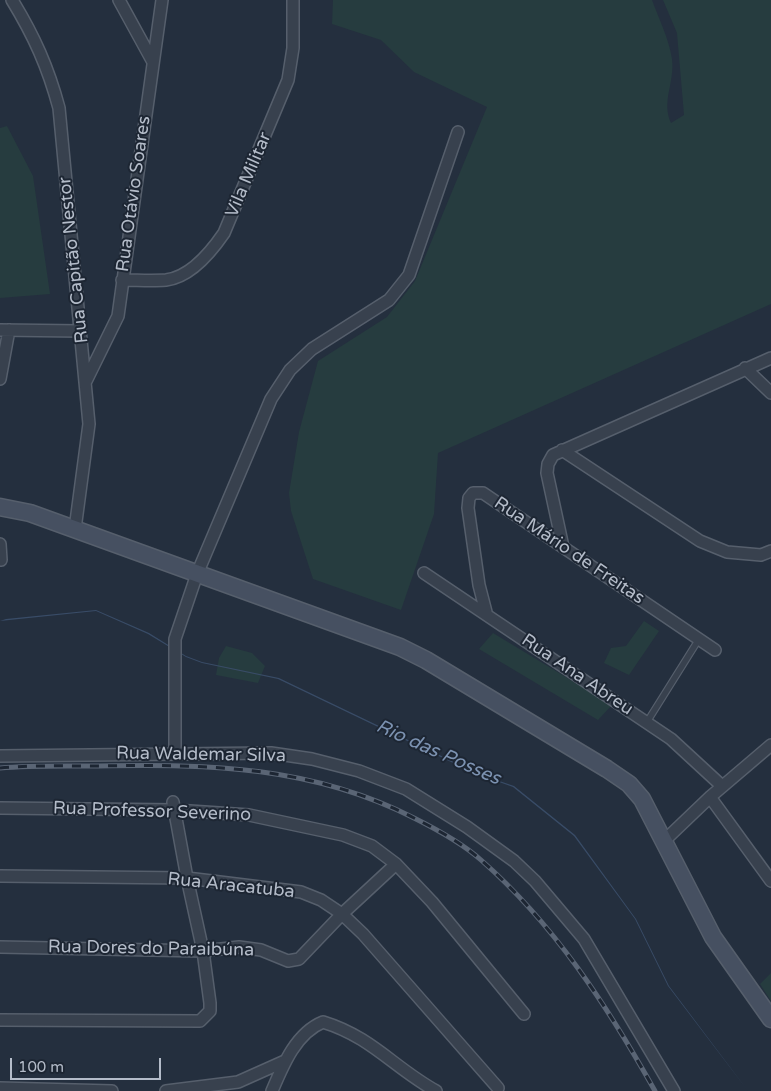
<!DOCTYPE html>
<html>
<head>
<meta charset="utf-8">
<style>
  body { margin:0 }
  #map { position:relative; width:771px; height:1091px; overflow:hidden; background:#242f3e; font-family:"Varela Round",sans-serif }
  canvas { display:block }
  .scale { position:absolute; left:10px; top:1058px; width:151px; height:22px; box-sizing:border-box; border:2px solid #b4bcc9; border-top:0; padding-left:6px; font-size:15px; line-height:18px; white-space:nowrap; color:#b4bcc9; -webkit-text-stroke:4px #1d2633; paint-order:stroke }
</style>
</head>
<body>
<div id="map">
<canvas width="771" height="1091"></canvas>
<div class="scale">100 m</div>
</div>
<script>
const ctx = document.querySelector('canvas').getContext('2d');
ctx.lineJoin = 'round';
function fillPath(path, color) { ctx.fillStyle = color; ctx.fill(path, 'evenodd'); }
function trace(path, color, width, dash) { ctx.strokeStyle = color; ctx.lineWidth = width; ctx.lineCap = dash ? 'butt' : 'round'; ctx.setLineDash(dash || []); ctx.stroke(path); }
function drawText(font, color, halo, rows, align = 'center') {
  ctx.font = font + ' "Varela Round",sans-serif'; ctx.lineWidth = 4; ctx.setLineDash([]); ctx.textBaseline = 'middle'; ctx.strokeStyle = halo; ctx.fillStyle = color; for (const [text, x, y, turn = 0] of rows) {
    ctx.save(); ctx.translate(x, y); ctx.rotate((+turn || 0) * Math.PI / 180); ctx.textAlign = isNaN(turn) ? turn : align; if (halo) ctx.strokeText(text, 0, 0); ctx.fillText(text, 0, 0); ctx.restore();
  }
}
const green = new Path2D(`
  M333,0H652C659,19 669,39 672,59C675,83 661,101 671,123L684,115L677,33L663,0H771V304L438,453L434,514L401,610L313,579L291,511L289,493L299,432L318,361L387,317L415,281L487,107L414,72L381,40L332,24Z
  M7,126L33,176L50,294L0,298V128Z
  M644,621L659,631L629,675L604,663L611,648L626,646Z
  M493,633L612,705L598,720L479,649Z
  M226,646L252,653L265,666L258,683L216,675L219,658Z
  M771,973V1001L760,984Z`);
const water = new Path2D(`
  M96,610L149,633L186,656L202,662L279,678L479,774L514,786L575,835L636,919L669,986L748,1091L668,986L635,919L574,836L513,787L474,773L278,679L202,663L186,657L148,634L96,611L0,621L6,619Z`);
const lane = new Path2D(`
  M647,722L699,639`);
const street = new Path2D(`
  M12,0C34,36 48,67 59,108L89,424L75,529
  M119,0L153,62
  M122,280C137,280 152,281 166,280C191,277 211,252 224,233L288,80L293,48V0
  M0,330L80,331
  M745,368L771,393
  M0,379L9,330
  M86,381L118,316L162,0
  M562,450L700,541L727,552L761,555L771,551
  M0,544L1,560
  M563,547L547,473L548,464L553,455L771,358
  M424,573L671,739L722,786
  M486,612L479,585L468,508L469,498L473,493H483L715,650
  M175,753V639L197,574L271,399L290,370L312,349L389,300L409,275L458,132
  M0,756L271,753L312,759L359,771L406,789L467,827L514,861L535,881L584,939L674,1091
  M710,797L771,881
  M0,808L175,810L249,815L343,835L372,846L396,864L432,902L524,1014
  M665,840L710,797L771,745
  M0,876L187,878L301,892L321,900L342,914L363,934L498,1088
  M0,947L203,951L239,947L261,950L288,961L299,959L342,914L396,864
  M0,1020L200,1021L210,1011V1003L203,951L187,878L173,802
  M0,1088L112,1091
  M166,1091L238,1082L285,1061
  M272,1091C283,1065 296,1033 323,1022C372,1037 394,1068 436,1091`);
const secondary = new Path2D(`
  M0,507L30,513L400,647L426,660L607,769L629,784L642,799L713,937L771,1019`);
const rail = new Path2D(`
  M0,768C33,765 66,766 99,766C211,764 312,766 414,818C436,829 462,843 481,860C554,924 608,1007 655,1091`);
const streetNames = [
  ["Vila Militar",249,175,-67],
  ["Rua Otávio Soares",134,194,-82],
  ["Rua Capitão Nestor",74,260,-96],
  ["Rua Mário de Freitas",569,551,34],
  ["Rua Ana Abreu",577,675,34],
  ["Rua Waldemar Silva",201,755,1],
  ["Rua Professor Severino",152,812,2],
  ["Rua Aracatuba",231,886,6],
  ["Rua Dores do Paraibúna",151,949,1]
];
const waterNames = [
  ["Rio das Posses",438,753,24]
];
fillPath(green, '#263c3f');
fillPath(water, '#394c67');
trace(lane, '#565f6c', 8);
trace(street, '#565f6c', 14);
trace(secondary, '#565f6c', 19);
trace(lane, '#38414e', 5.5);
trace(street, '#38414e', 11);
trace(secondary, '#465061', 16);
trace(rail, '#5a6575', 5);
trace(rail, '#1d2633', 3, [9]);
drawText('18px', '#b4bcc9', '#1d2633', streetNames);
drawText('italic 19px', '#7c92b1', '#1d2633', waterNames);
</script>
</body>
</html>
